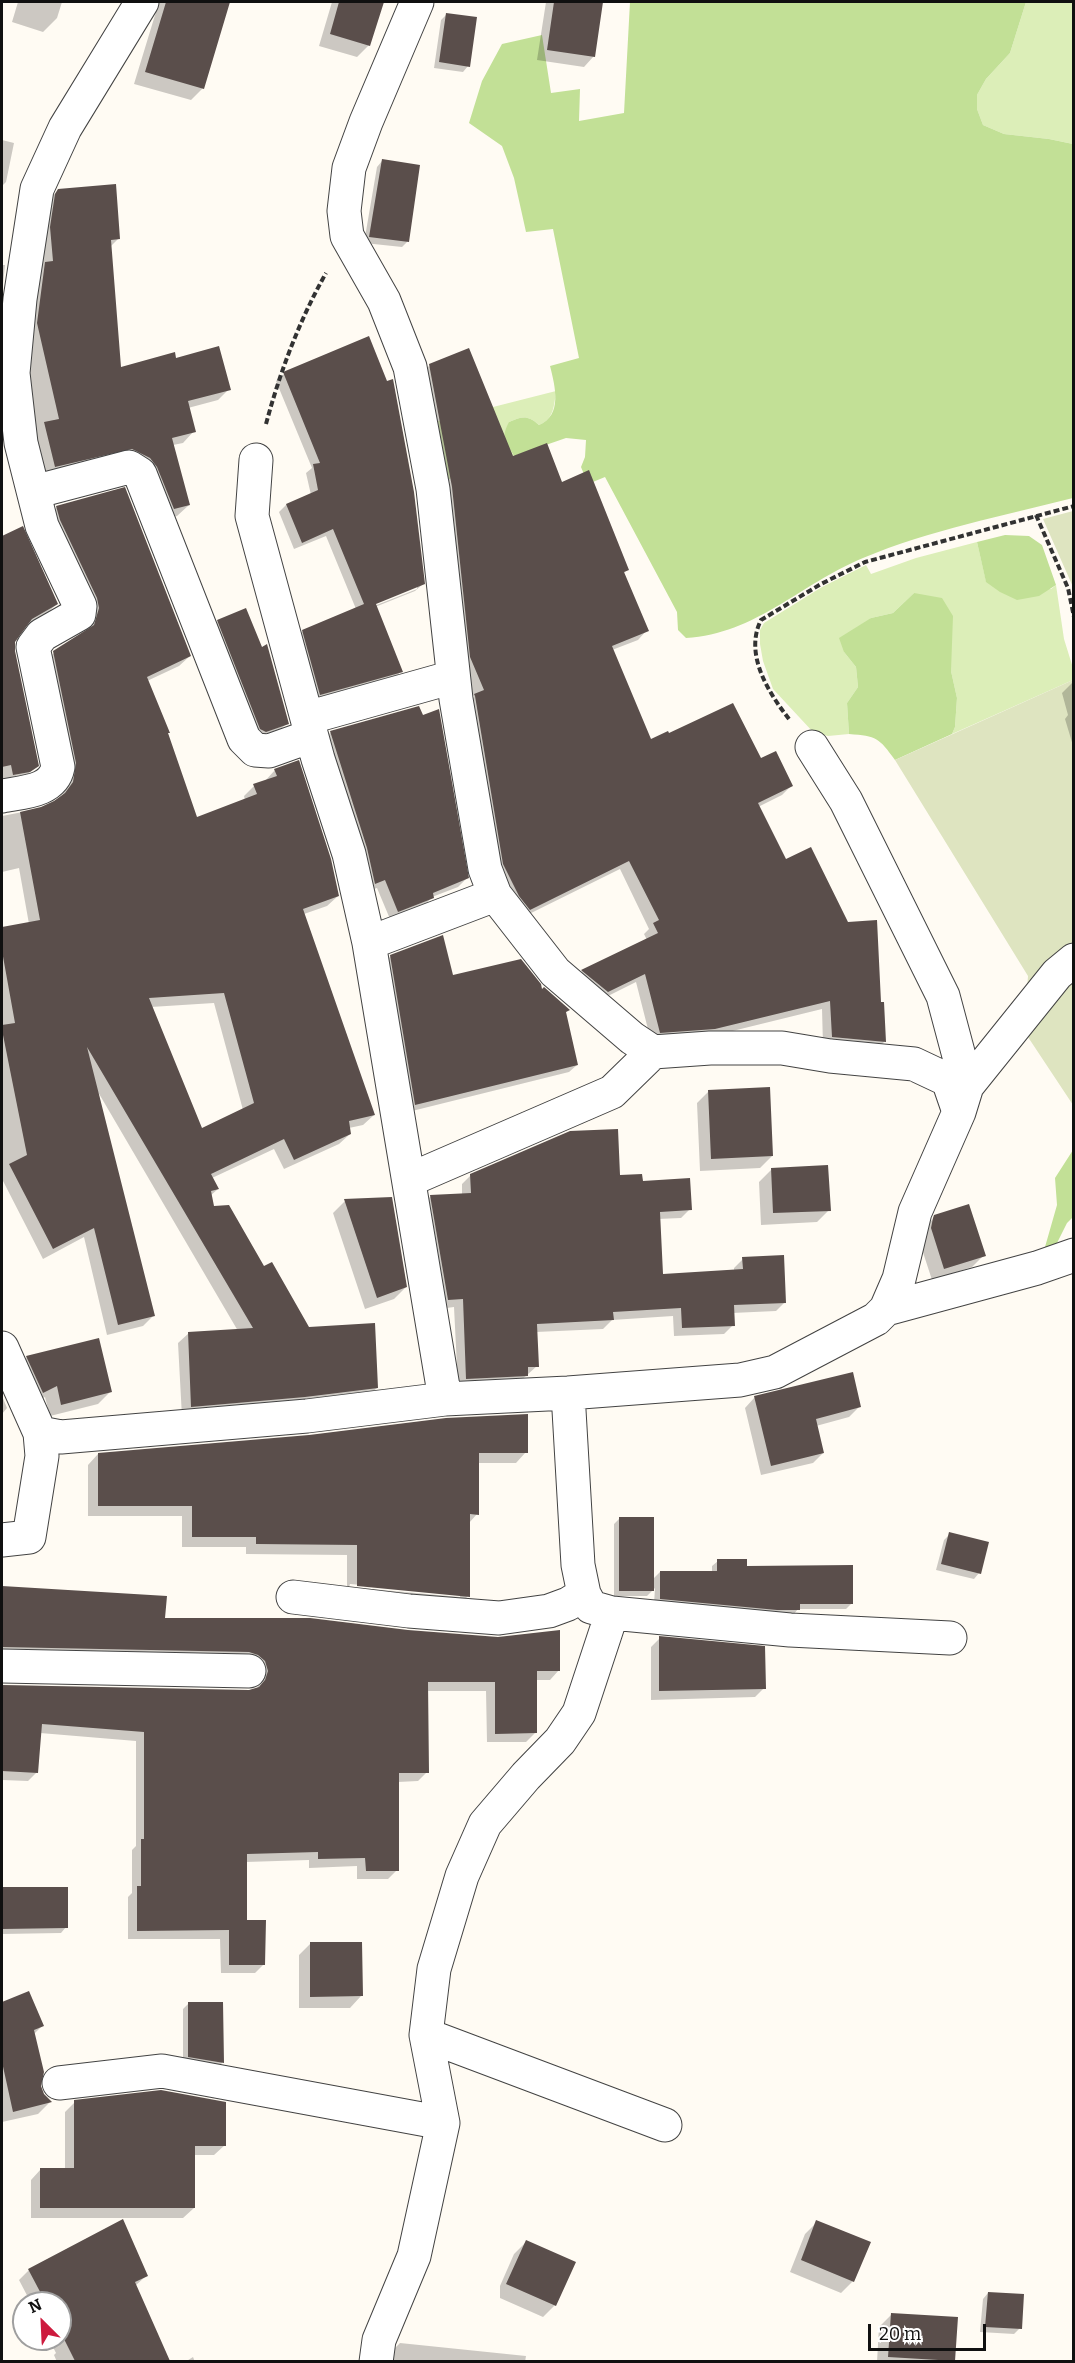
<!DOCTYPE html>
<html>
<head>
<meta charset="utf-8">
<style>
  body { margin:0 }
  #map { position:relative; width:1075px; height:2363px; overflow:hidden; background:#fffbf3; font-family:Bitter,serif }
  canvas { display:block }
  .frame { position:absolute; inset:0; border:3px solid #101010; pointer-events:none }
  .north { position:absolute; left:12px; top:2291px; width:60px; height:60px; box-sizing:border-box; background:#fff; border:2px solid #9f9f9f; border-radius:50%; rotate:336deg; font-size:16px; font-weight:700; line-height:24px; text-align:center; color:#101010 }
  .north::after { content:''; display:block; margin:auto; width:21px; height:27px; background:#cd1b3e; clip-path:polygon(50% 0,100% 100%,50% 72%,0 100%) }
  .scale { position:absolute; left:868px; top:2324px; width:118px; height:27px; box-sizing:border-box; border:3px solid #101010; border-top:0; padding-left:8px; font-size:18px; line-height:21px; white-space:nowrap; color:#101010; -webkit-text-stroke:4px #fff; paint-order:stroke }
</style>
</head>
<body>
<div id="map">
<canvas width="1075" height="2363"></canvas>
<div class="frame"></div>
<div class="north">N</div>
<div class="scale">20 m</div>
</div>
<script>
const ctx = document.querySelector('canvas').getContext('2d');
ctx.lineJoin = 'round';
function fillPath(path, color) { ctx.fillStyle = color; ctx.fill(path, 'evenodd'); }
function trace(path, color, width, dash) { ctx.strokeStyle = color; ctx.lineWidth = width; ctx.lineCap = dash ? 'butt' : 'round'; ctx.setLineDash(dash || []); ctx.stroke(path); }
const green = new Path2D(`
  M1026,2H1073V144L1049,139L1004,134L983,125L977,109V95L986,79L1010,53Z
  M556,391C554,406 554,419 539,425C528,415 522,416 509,422L510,449L514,456L444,481L438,421Z
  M977,542L986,581L1051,589L1056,585L1064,639L1073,668V680L952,734L955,727L957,698L951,671V650L914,593L893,613L871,618L844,652L856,667L858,687L847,703L849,734L828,736L813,732L773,689L763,661L760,644V630L764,623L822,587L866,565L871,574L916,558Z`);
const forest = new Path2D(`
  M630,2H1026L1010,53L986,79L977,95V109L983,125L1004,134L1049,139L1073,144V498C1003,516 930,530 863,558C800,584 756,634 686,638L678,630L677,612L605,477L588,484L581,467L585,457L586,440L566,438L514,456C506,441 500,439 509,422C522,416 528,415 539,425C563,415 555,386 550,366L579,358L553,229L526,232L514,178L502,146L469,123L482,81L502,44L542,35L551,93L580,89L579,121L624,113Z
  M1005,535L1029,536L1042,545L1056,585L1039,596L1017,600L1000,592L986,582L977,542Z
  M914,593L942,598L953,616L951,671L957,698L955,727L952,734L895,760C879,738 877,736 849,734L847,703L858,687L856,667L844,652L839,638L871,618L893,613Z
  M1073,1150V1217L1067,1223L1055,1247H1045L1057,1205L1055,1178Z`);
const cemetery = new Path2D(`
  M1073,511H1074L1073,587L1043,519Z
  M1073,680V1105L1024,1031L1028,976L895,760Z`);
const shadow = new Path2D(`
  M18,2H62L57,18L43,32L12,22Z
  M159,2H229L203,88L191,100L134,84Z
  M332,2H382L369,45L357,57L319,46Z
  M546,2H602L594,56L584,67L537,60Z
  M446,15L468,66L463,72L434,68L441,20Z
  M2,140L14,143L6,182L2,186Z
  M382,161L407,242L402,247L364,243L377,167Z
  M58,190L119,238L110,247L119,369L175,360L229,389L218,400L188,408L194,431L183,443L173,445L189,505L177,516L163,520L146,478L44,477L26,427L34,275L42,267L39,240L47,202Z
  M2,265H5L2,294Z
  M368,338L387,383L423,584L415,591L375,607L401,671L394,679L313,701L296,638L303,631L356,609L326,536L294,549L279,512L286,505L311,495L306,473L312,468L276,381L284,374ZM417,585V589L369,608L368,605Z
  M429,366L512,458L561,484L627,570L623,574L647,630L638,640L612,650L651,741L760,760L791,786L782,795L758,807L785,861L879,1004H883L884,1042L875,1051L823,1046L822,1009L704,1038L651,1041L636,982L598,1001L573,980L582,971L647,940L644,934L649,929L620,869L521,918L494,874L466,705L474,697L462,667L420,375Z
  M57,507L190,656L179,666L147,681L196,819L245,800L244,796L254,786L265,781L275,770L338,896L327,906L304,914L374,1115L363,1125L349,1128L350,1134L339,1144L284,1169L274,1149L212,1178L218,1189L210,1196L212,1208L263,1269L308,1329L377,1388L366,1398L182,1417L178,1343L189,1333L238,1331L98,1092L153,1316L143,1326L107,1335L84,1237L43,1259L2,1179V929L29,924L19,868L2,872V816L43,808L60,798L63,794L67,774L43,663L54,653L85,632L89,619L47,517ZM214,1003L243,1110L201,1130L151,1007Z
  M22,528L57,604L46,614L22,629L13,643L37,765L26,776L2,785V538Z
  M218,621L287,723L275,735L254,743L206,633Z
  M1074,681V749L1065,719L1068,715L1062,693Z
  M331,732L467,878L458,887L432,897L424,906L390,919L377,888L367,891L322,741Z
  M391,956L452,977L541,991L568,1010L564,1014L577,1065L569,1072L408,1112L383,964Z
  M709,1091L772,1156L760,1168L700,1171L697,1103Z
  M771,1170L829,1210L817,1222L761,1225L759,1182Z
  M471,1175L618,1177L641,1182L690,1209L681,1218L658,1219L661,1275L734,1271V1268L743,1259L785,1302L776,1311L732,1313L733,1325L724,1334L674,1336L673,1316L612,1320L603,1329L536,1332L537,1366L517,1384L458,1387L454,1307L439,1309L422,1205L431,1196L462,1195V1184Z
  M345,1201L406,1287L394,1299L365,1309L333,1213Z
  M935,1217L984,1255L972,1267L932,1280L919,1240L923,1229Z
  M27,1357L110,1392L98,1404L50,1416L45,1397L31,1404L15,1369Z
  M2,1396L7,1408L2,1414Z
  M755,1397L859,1407L849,1417L816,1426L823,1453L813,1463L761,1475L745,1408Z
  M526,1452L516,1463H477V1514L469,1523L468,1596L458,1607L347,1596V1555L246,1554V1547H182V1516H88V1465L98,1454ZM350,1584L460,1594V1597L349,1587Z
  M619,1519L652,1580L660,1572H712V1566L718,1561L746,1568L852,1603L846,1609H798L793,1615L654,1604L655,1588L647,1596H614V1524Z
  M950,1534L979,1573L974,1579L936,1570L944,1540Z
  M2,1587L165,1598L164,1619L559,1670L550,1680H535V1733L526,1742H487L486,1691H427V1772L418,1781L398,1782L397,1870L388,1879H357V1866L309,1868V1860L246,1862V1922L264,1964L255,1973H221L220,1939H128V1897L132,1893V1850L136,1846V1741L40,1733L37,1772L28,1781L2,1780V1685L249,1691L257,1689L259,1682L2,1656Z
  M660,1638L764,1688L755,1697L651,1700V1647Z
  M67,1888L66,1927L61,1933L2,1934V1889Z
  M311,1943L361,1996L350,2008H299V1955Z
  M28,1993L42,2026L34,2034L39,2086L42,2094L50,2102L38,2114L2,2122V2004Z
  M189,2003L222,2004V2063L217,2068L183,2062V2009Z
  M75,2102L225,2145L214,2155H194V2208L183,2218H31V2180L41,2169H65V2112Z
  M817,2222L853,2281L841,2293L790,2272L805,2234Z
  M526,2242L555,2305L543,2317L500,2298V2286L514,2254Z
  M29,2270L146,2276L135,2286L168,2362H57L54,2355L56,2353L49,2339H60V2303H31L19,2280Z
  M988,2293L1020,2328L1014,2334L980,2332L983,2299Z
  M891,2315L954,2360L877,2362L879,2327Z
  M400,2343L526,2356L525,2362H390L391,2352Z
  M193,2357L195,2362H185Z`);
const building = new Path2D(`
  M166,2H230L204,89L145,72Z
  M339,2H384L370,46L330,34Z
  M554,2H603L595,57L547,50Z
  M446,13L477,17L470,67L439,62Z
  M382,159L420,165L409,242L369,237Z
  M116,184L120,239L111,240L121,367L175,352L176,358L219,346L231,390L188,401L196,432L172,438L190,505L174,509L157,467L150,458L132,449L55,467L44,422L59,419L37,323L45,262L53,261L50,227L55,194L58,189Z
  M369,336L387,381L393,379L414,492L425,584L376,604L403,672L320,695L302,630L364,604L333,529L302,543L286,504L318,490L313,464L320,463L283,372Z
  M469,348L513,456L547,443L562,482L589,470L629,570L624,572L649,631L612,646L651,739L668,731L669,733L733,703L761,758L776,751L793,786L758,803L786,859L811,847L848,922L877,920L881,1002H884L886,1042L832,1037L830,1001L715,1029L660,1033L645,974L608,992L581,970L658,933L653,923L659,920L629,861L530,910L519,896L503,864L475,696L474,694L484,690L470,657L452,487L429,364Z
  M125,487L191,656L147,677L170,733H168L197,817L257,794L253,784L277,776L274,769L299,760L331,859L339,896L303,909L375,1115L349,1121L351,1134L294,1160L284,1139L211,1174L219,1189L211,1191L214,1206L229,1205L264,1266L272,1262L309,1327L375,1323L378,1388L305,1397L191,1407L188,1332L253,1328L87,1047L155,1316L118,1325L94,1228L53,1249L9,1164L27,1155L2,1030V1025L15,1023L2,951V927L40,920L20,812L41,807L54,801L65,793L73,782L76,763L53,651L94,625L99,608L97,598L60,520L56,506ZM224,993L254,1103L202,1128L149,998Z
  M23,526L58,604L32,619L15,642V651L39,766L30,772L13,775L11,765L2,767V536Z
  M246,608L262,647L267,644L289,724L266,732L260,729L217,620Z
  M419,706L423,715L439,709L469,878L433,893L434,898L398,912L385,880L375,884L367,848L330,731Z
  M443,935L453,975L521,959L541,984L542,989L544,987L570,1010L566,1012L578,1065L415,1105L390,955Z
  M770,1087L773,1156L711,1159L708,1090Z
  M618,1129L620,1175L642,1174L643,1181L690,1178L692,1210L660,1212L663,1274L743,1269L742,1257L784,1255L786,1303L734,1305L735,1326L682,1328L681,1308L613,1312L614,1320L537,1324L539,1367H528V1376L466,1379L463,1299L448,1300L430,1195L471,1193L470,1174L570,1131Z
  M828,1165L831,1211L773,1213L771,1168Z
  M392,1197L407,1287L377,1298L344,1199Z
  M969,1204L986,1256L944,1269L931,1228L933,1218L934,1215Z
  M99,1338L112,1392L61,1405L57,1386L43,1393L26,1356Z
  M853,1372L861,1407L816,1419L824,1453L771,1466L754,1396Z
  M528,1414V1453H479V1515L470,1514V1597L357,1586V1545L256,1544V1537H192V1506H98V1453L309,1435L446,1418Z
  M619,1517H654V1591H619Z
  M949,1532L989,1542L981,1574L941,1564Z
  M717,1559H747V1566L853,1565V1604H800V1610H777L660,1599V1571H717Z
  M2,1586L167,1596L165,1618H310L408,1630L498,1637L560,1630V1671H537V1733L495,1734V1682H428L429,1773H399V1871H366L365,1858L318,1859V1852L247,1854V1920H266L265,1965H229V1930L137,1931V1886H141V1839H144V1732L42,1724L38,1773L2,1771V1685L249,1690L259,1687L265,1680L268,1671L265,1661L258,1655L249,1652L2,1647Z
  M659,1636L765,1646L766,1689L659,1691Z
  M2,1887H68V1928L2,1929Z
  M310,1942H362L363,1996L310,1997Z
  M29,1991L44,2026L34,2030L44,2072L41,2086L44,2094L52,2102L13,2112L2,2062V2002Z
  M188,2002H223L224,2063L188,2057Z
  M161,2090L226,2102V2146H195V2208H40V2168H74V2100Z
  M123,2219L148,2276L135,2282L170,2361H75L60,2331V2303H46L28,2269Z
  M816,2220L871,2242L854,2282L801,2260Z
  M526,2240L576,2262L556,2306L506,2284Z
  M988,2292L1024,2294L1022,2329L985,2327Z
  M891,2313L958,2317L955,2361L888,2357Z`);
const path = new Path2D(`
  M266,424C280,372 299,321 326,273
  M1036,515L1068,588L1074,617
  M789,719C768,692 744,654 761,620L821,584L865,562L1074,506`);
const minor = new Path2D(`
  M417,2L366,122L349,168L344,211L347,236L384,301L410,367L433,489L456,699L485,869L495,895L555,972L632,1038L653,1052L710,1048H782L830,1056L914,1064L948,1080L959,1112
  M256,460L252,516L318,759L349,854L369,943L445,1399
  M34,492L129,467L140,474L244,739L255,750L269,751L311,736
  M307,718L453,677
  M2,796C22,792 53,792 58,767L33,647L42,635L79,614L80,606L42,526L21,443L13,373L20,299L37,189L65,128L142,2
  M369,943L495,895
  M967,1086L1057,974L1074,960
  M409,1180L612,1092L653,1052
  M886,1309L1037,1268L1074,1255
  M2,1348L40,1433L42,1456L29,1537L2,1540
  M568,1393L578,1565L584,1594L591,1607L612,1613L790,1630L950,1638
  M40,1433L61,1437L307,1416L445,1399L568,1393L740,1380L775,1372L876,1319L886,1309L899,1279L915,1212L959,1112L967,1086L943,996L846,801L812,747
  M293,1597L409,1611L499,1618L549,1611L568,1604L584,1594
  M2,1666L249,1671
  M426,2035L665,2125
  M59,2083L162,2071L443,2123
  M376,2362L379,2340L414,2256L443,2123L426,2035L434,1969L462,1876L485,1824L526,1776L560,1741L579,1713L612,1613`);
fillPath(green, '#dceeb8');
fillPath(forest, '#c2e096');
fillPath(cemetery, '#dee4c0');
fillPath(shadow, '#0003');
fillPath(building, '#5a4e4b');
trace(minor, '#434343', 35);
trace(path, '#323232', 4, [6, 3]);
trace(minor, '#fff', 33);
</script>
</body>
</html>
